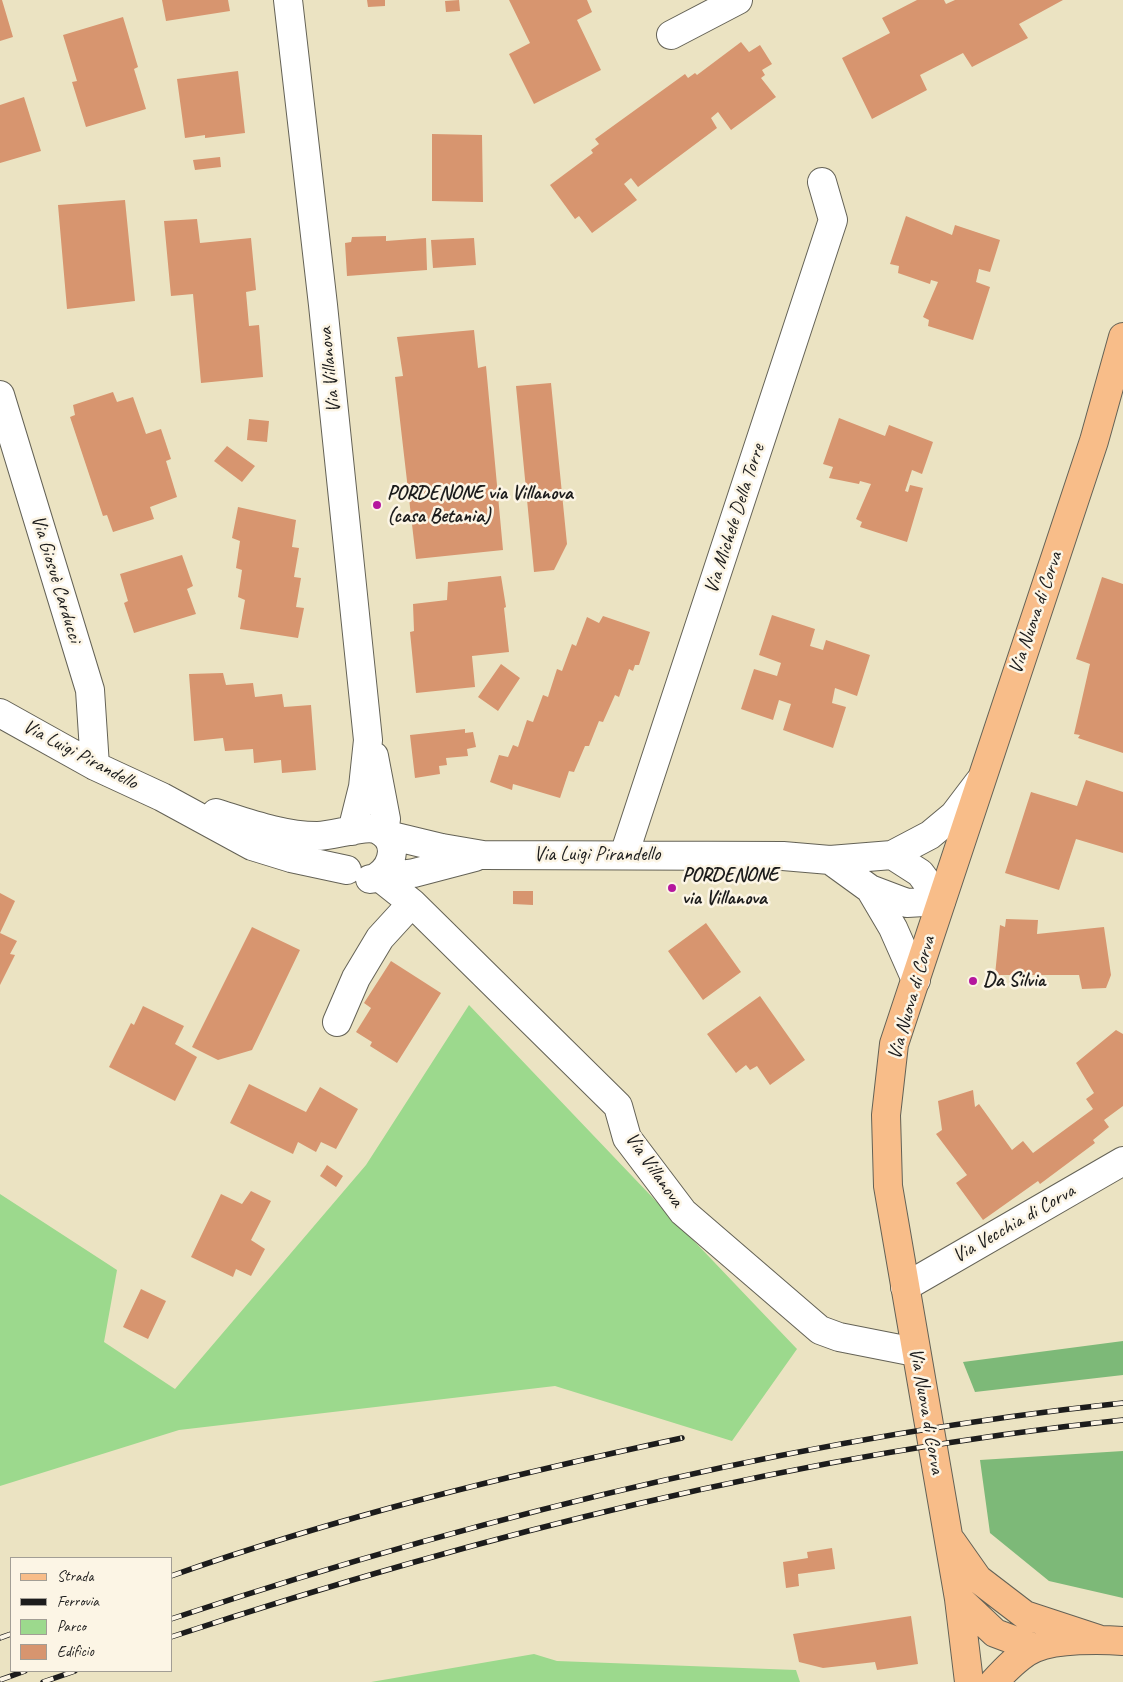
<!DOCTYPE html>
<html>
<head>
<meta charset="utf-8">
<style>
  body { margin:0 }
  #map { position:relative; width:1123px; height:1682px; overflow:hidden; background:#ebe3c2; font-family:Caveat,sans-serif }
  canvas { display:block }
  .legend { position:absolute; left:10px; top:1557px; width:162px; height:115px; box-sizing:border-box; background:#fcf5e5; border:1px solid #a29e95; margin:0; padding:6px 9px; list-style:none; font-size:15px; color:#1c1c1c }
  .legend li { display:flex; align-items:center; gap:10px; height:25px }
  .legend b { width:25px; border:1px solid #a29e95 }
</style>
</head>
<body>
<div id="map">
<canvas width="1123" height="1682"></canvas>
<ul class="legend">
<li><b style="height:6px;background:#f8bd89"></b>Strada</li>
<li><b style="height:6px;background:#1c1c1c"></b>Ferrovia</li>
<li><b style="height:14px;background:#9cd98d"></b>Parco</li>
<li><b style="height:14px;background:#d7956f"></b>Edificio</li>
</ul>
</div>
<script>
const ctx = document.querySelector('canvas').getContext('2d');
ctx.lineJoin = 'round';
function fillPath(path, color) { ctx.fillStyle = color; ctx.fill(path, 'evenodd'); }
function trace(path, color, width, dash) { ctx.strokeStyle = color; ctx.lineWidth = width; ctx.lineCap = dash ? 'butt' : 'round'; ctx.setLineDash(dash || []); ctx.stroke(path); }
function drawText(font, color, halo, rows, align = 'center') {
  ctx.font = font + ' Caveat,sans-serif'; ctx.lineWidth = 5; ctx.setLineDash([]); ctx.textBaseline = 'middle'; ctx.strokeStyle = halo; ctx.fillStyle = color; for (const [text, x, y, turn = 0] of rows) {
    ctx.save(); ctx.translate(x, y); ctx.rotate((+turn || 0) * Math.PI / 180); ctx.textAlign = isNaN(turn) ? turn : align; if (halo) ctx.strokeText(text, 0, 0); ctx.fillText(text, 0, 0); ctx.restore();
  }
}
const green = new Path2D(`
  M469,1005L797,1349L732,1441L555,1386L179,1430L0,1486V1194L117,1270L104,1342L175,1389L366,1165Z
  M534,1654L557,1661L796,1670L800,1682H371Z`);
const forest = new Path2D(`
  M1123,1341V1375L975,1392L963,1362Z
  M1123,1451V1598L1049,1581L990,1533L980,1460Z`);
const building = new Path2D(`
  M0,0H2L13,37L0,41Z
  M162,0H228L230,11L166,21Z
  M367,0H385V6L368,7Z
  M459,0L460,11L446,12L445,1Z
  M509,0H587L592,12L577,20L601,70L534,104L509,54L530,43Z
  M917,0H944L946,4L955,0H1063L1019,24L1028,38L972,67L963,53L920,75L927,90L872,119L842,58L890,33L882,18Z
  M123,17L138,67L134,69L146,109L86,127L72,82L77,81L63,35Z
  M741,42L749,52L760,45L772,64L762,70L765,75L761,78L776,97L731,130L718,112L711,118L717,128L638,187L631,178L624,184L637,200L592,233L579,216L575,219L550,185L593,153L591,150L599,144L595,139L685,74L688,78L695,73L697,75Z
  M238,71L245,133L205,138V135L185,138L177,79Z
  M24,97L41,151L0,163V105Z
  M432,134L482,135L483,202L432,201Z
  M220,157L221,167L195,170L193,160Z
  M125,200L135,301L67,309L58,205Z
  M906,216L952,235L955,225L1000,240L990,272L979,269L976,282L990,287L973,340L928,326L929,320L923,317L938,282L931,280L930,284L898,273L899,266L890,264Z
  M197,219L200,243L251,238L256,290L246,292L249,326L259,325L263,377L201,383L193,294L171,296L164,221Z
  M386,236V241L426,238L427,270L347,276L345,243L351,242L352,237Z
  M474,238L476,265L433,268L431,240Z
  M474,330L478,368L486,366L503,550L416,559L395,377L403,376L397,337Z
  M551,383L567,544L554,570L534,572L516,386Z
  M113,392L117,402L133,397L146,434L161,429L171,459L166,461L177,497L150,507L154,519L113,532L107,515L103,516L70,417L75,415L73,405Z
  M839,418L885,436L889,425L933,442L922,474L912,470L905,491L908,492L910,485L923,488L907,542L860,527L862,522L856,519L871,484L860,481L859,484L829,478L833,467L823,464Z
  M249,419L269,421L267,442L247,440Z
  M227,446L255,466L242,482L214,461Z
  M238,507L296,520L292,547L299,548L294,577L301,578L296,607L304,608L298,638L240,629L245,600L238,597L242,570L236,568L240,541L232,538Z
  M182,555L193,586L187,589L196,614L134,633L124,603L128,601L120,574Z
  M501,576L506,607L504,608L509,652L472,656L475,687L416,693L410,632L414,631L413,604L447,600L448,582Z
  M1102,577L1123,584V753L1078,738L1080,735L1074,734L1090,664L1076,659Z
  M772,615L815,629L810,646L823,650L826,640L870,655L857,696L835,688L832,703L846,707L833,748L783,730L791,704L779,700L773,720L741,709L754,669L777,676L781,663L759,655Z
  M603,616L650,632L639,665H635L633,671L629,669L619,697L615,695L603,722L599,721L589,746H585L574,772L569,771L560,798L513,784L512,790L490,782L499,755L508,757L513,745L518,747L527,720L533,722L543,695L548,697L557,669L562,671L572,644L576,646L587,617L599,623Z
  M501,664L520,678L498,711L478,697Z
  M223,673L226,685L253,683L255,697L282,694L284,707L311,705L316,770L282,773L281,760L254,763L253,749L225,751L223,738L194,741L189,674Z
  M465,729V733L473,732L476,747L467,749L468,756L446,758L447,765L439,766L440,774L415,778L410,735Z
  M1086,780L1123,792V853L1076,839L1059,890L1005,873L1031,792L1077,806Z
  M513,891H533V905L513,904Z
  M0,893L15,901L0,933Z
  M1006,919L1038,920L1037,934L1104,927L1111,975L1106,988L1082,989L1079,975H995L1000,925L1005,927Z
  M706,923L741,972L703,1000L668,951Z
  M252,927L300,950L252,1050L218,1060L192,1047Z
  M0,933L17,941L10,954L15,955L0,985Z
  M391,961L441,993L397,1063L370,1046L372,1042L356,1032L371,1008L364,1003Z
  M760,996L805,1060L770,1085L757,1066L750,1070L746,1065L736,1073L707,1034Z
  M143,1006L184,1026L175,1044L197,1057L175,1101L109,1067L131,1023L134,1025Z
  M1116,1030L1123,1034V1106L1104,1120L1109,1127L1093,1140L1095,1143L1040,1184L1038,1181L983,1220L956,1183L967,1175L936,1134L942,1130L938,1101L973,1090L975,1107L979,1104L1012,1150L1023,1141L1033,1153L1093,1109L1086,1099L1094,1093L1076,1063Z
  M249,1084L306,1112L320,1087L358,1109L336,1149L321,1142L316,1152L298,1142L293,1154L230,1123Z
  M327,1165L343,1176L336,1187L320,1176Z
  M251,1191L271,1201L251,1240L265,1249L251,1276L236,1269L233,1277L191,1257L221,1194L242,1204Z
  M141,1289L166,1301L148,1339L123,1327Z
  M832,1548L835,1569L798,1574L799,1586L786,1588L783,1562L808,1558L807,1552Z
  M911,1616L918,1664L877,1670L875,1662L823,1668L799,1662L793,1634Z`);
const minor = new Path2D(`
  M288,0L323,305L368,740L363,787L352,831
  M671,35L738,0
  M0,395L90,690L95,766
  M0,713L95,766L162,797L252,846L291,858L347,870
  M374,756L386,819L384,834
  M216,813C248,823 283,836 317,836C334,836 366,824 378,830C399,840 394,865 378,876
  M384,834L442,848L483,855L783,856L830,860L892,855L930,835L954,815L979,782
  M624,855L833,220L822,182
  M892,855L920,873L941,901
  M830,860L870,889L893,928L916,980
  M378,876L412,903L618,1106L627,1138L683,1212L820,1330L839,1337L915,1352
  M370,879L414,873L475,857
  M870,889L907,903L941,901
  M337,1022L356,978L380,938L412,903
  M905,1287L1123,1161`);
const major = new Path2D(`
  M952,1542L978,1579L1025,1615L1098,1639
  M959,1599L995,1633L1035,1648
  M969,1682L959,1599L888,1186L886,1115L894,1044L1094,441L1123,337
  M994,1682C1005,1670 1020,1654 1035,1648C1057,1639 1100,1639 1123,1641`);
const rail = new Path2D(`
  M171,1576C337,1517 510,1475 682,1438
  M171,1619C478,1517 801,1437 1123,1403
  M171,1637C480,1535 799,1454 1123,1420
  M0,1638L11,1634
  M0,1680L25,1671
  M43,1682L75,1671`);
const markers = [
  [377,505,5,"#b5179e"],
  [672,888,5,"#b5179e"],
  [973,981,5,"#b5179e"]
];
const streetNames = [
  ["Via Villanova",330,370,-96],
  ["Via Michele Della Torre",735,519,-72],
  ["Via Giosuè Carducci",56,579,73],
  ["Via Nuova di Corva",1036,613,-71],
  ["Via Luigi Pirandello",80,755,28],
  ["Via Luigi Pirandello",597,855],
  ["Via Nuova di Corva",912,998,-74],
  ["Via Villanova",654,1170,55],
  ["Via Vecchia di Corva",1014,1224,-30],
  ["Via Nuova di Corva",926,1411,80]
];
const poiNames = [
  ["PORDENONE via Villanova",387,494],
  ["(casa Betania)",387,517],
  ["PORDENONE",682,876],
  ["via Villanova",682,899],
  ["Da Silvia",983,981]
];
fillPath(green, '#9cd98d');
fillPath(forest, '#7db978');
fillPath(building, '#d7956f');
trace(minor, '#646256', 30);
trace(major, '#646256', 30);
trace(minor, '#fff', 28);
trace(major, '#f8bd89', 28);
trace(rail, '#1c1c1c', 5.5);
trace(rail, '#fcf5e5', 4, [11]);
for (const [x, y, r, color] of markers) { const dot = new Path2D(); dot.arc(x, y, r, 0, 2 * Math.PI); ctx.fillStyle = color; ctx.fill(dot); trace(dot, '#fcf5e5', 2); }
drawText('20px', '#1c1c1c', '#fcf5e5', streetNames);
drawText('bold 20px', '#1c1c1c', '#fcf5e5', poiNames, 'left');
</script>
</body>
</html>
